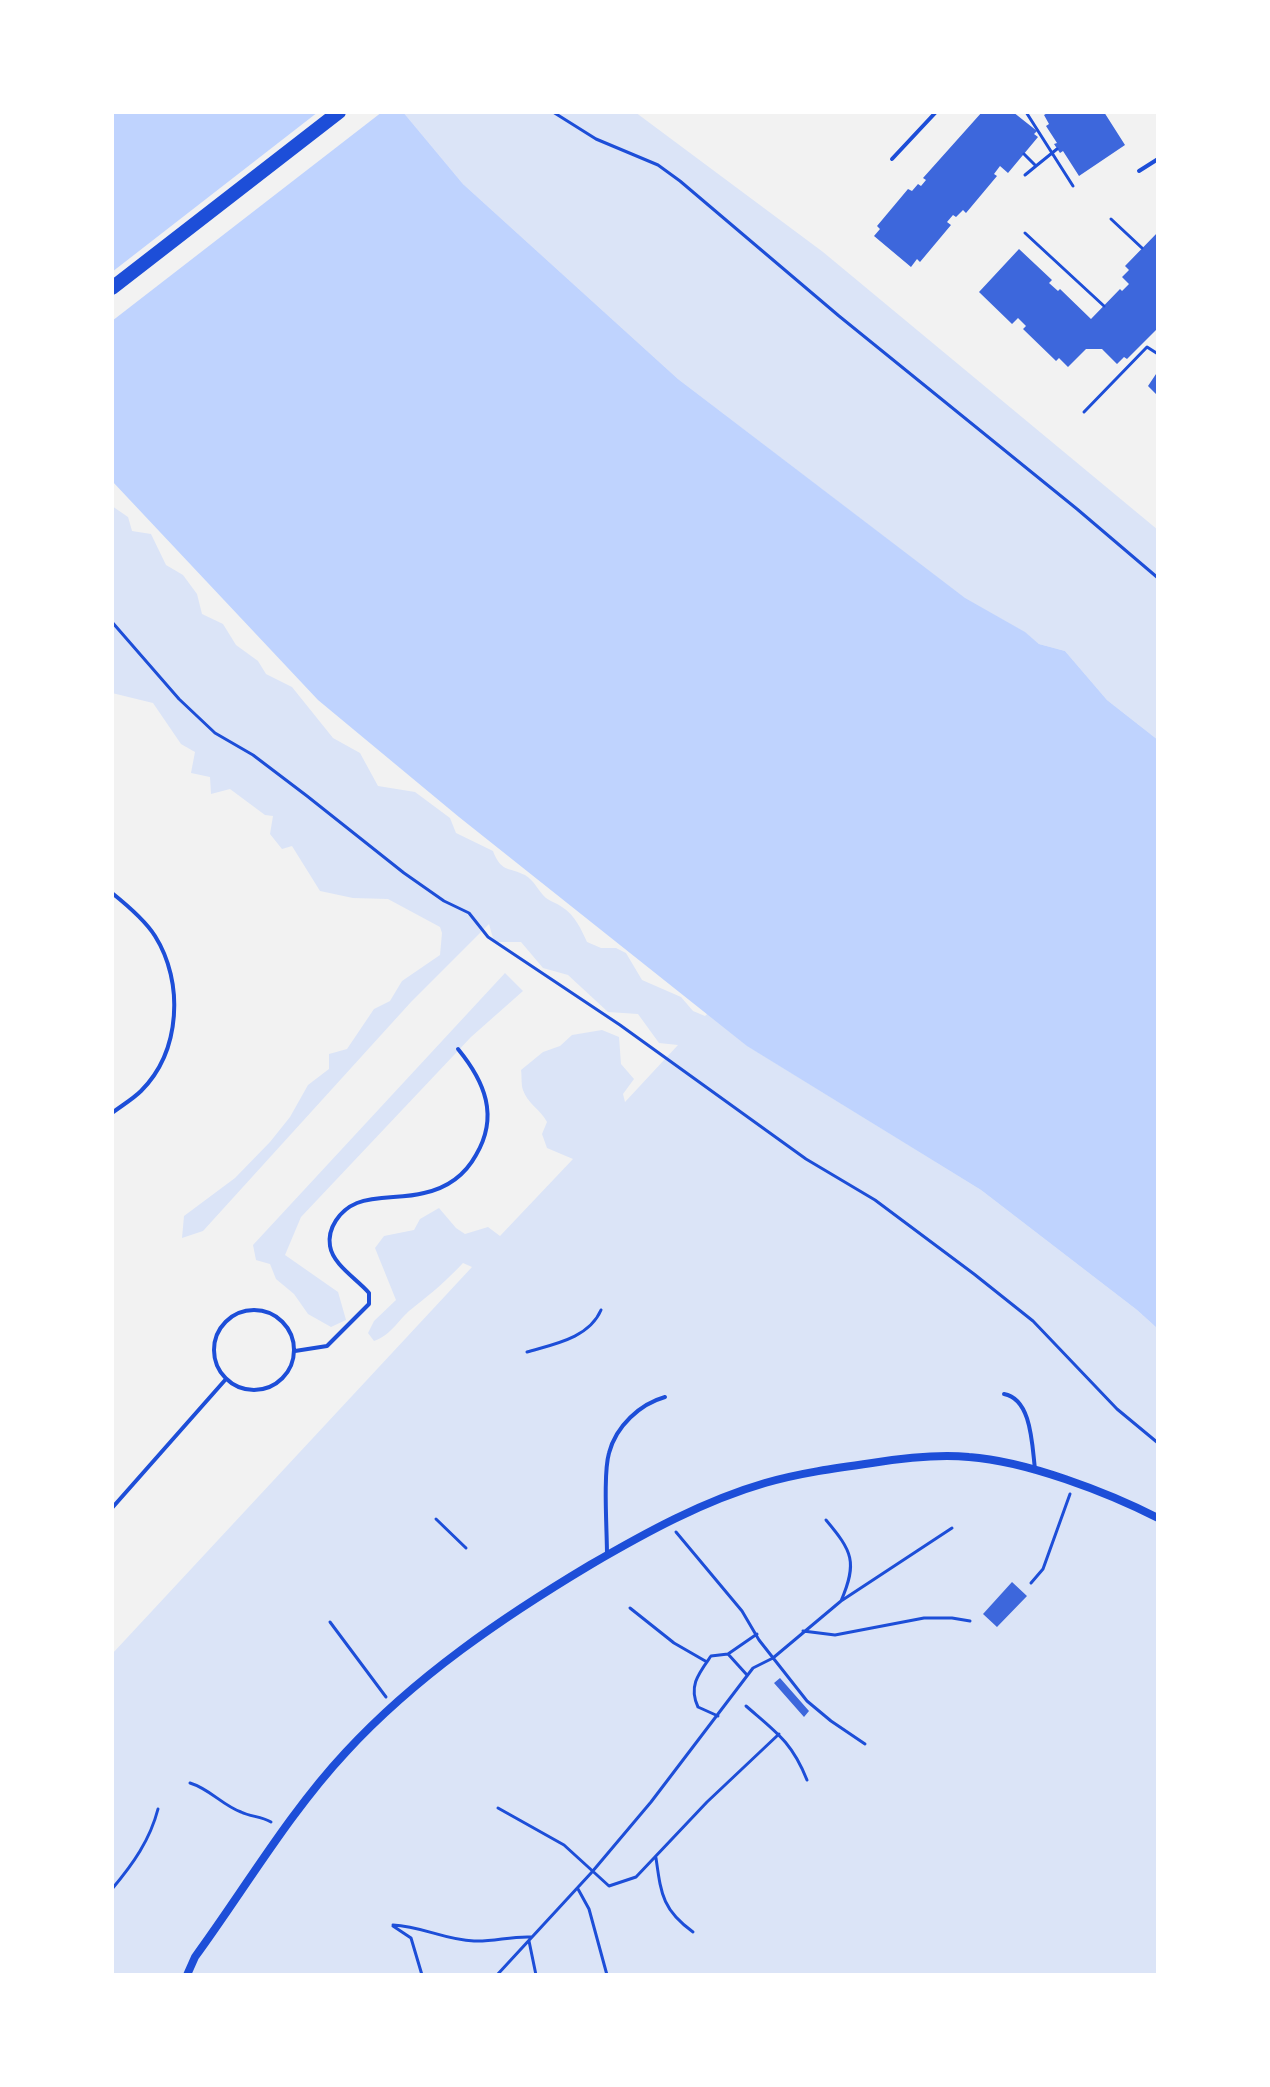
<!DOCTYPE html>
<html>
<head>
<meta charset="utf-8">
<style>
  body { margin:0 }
  #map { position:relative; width:1270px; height:2087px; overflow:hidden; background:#f2f2f2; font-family:Ubuntu,sans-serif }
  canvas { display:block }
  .frame { position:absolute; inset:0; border:114px solid #fff; pointer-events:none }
</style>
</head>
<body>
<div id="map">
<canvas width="1270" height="2087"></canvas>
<div class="frame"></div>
</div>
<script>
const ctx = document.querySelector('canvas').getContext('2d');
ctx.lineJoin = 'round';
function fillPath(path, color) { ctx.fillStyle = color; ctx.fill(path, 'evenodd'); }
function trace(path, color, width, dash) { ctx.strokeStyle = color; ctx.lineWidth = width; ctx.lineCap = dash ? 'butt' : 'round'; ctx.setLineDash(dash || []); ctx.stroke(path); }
const green = new Path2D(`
  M403,112H635L823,252L1158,530V740L1107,700L1065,651L1039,644L1024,632L965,599L678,379L463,184Z
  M112,506L128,517L132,531L151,534L166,565L183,575L197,594L202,614L223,624L236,645L258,661L266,674L292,687L333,738L360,753L378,786L415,792L450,818L456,833L493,851C501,872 508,867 525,875C535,881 538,891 546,898C551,902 557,903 562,907C575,915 581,929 587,942L601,948H616L626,953L642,980L681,997L693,1011L705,1016L708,1013L748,1046L981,1190L1137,1310L1158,1329V1975H112V1654L472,1267L463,1263C447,1280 432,1293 414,1307C399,1318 392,1335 374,1341L368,1333L374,1321L396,1300L375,1248L384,1236L414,1230L420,1219L439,1208L456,1228L465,1234L488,1227L500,1236L573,1159L547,1148L542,1134L547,1122C541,1110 527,1103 523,1090C521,1085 522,1076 521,1070L543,1052L560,1046L572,1035L602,1030L619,1037L621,1064L634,1079L623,1094L625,1102L678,1045L659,1043L638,1014L608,1012L568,975L543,968L521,942H494L489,924L411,1002L203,1231L182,1238L184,1216L235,1178L270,1142L290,1117L308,1085L329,1069V1054L347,1049L374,1009L390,1001L402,981L440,955L442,933L440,927L388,899L353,898L320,891L292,846L282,849L270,834L273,816L265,815L230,789L211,794L210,777L191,773L195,752L181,744L153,703L112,693Z
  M505,973L523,991L471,1037L301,1217L285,1255L338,1292L346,1320L331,1327L308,1314L294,1294L276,1279L270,1264L256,1260L253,1245Z`);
const water = new Path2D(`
  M112,112H403L463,184L678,379L965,598L1025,632L1039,644L1065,651L1107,700L1158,740V1329L1137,1310L981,1190L747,1046L459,817L318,700L112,481Z`);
const pier = new Path2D(`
  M318,112H382L112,321V272Z`);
const building = new Path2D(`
  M982,112H1013L1037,131L1034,134L1038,137L1008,173L1000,166L994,174L997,176L966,213L963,210L956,217L953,215L947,222L951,225L920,262L917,259L911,267L874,236L880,229L877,226L908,189L912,191L918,184L921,186L926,180L923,178Z
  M1049,112H1104L1125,145L1079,176L1063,151L1060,153L1054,144L1057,143L1046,126L1049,124L1044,115Z
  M1158,232V328L1127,359L1124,357L1117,364L1102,349H1086L1068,367L1059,358L1056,361L1023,329L1026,326L1018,318L1012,324L979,292L1019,249L1052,280L1049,283L1058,291L1060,289L1091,319L1120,289L1122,291L1129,284L1122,277L1129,270L1125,266Z
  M1158,371V396L1148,386Z
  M1012,1582L1027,1596L997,1627L983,1614Z
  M780,1678L809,1711L804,1717L774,1683Z`);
const path = new Path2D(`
  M553,112L596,139L658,165L680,181L839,316L1077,509L1158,578
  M1026,112L1073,186
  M1024,154L1036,166L1057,149
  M1025,175L1036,166
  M1111,219L1142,248
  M1025,233L1104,306
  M1084,412L1147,347L1158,354
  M112,622L179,699L215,733L253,755L307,796L404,873L444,901L469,913L488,937L620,1025L806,1159L875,1200L974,1274L1033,1321L1117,1409L1158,1443
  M527,1352C554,1344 589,1338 601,1310
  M436,1519L466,1548
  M826,1520C852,1551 858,1562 841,1601
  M676,1532L742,1611L759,1640L807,1701L831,1721L865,1744
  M1031,1583L1043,1569L1070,1494
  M630,1608L674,1643L707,1662
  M330,1622L386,1697
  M803,1631L835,1635L924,1618H952L970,1621
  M728,1654L757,1634
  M746,1706C776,1732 792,1742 807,1780
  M718,1716L698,1707C688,1686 699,1673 711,1656L728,1654L747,1675
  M190,1783C210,1789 222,1805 241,1812C251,1817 261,1816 271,1822
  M498,1808L564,1845L609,1886L636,1877L707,1802L779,1734
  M656,1858C661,1893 662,1910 693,1932
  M112,1889C133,1864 150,1840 158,1809
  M578,1889L589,1909L607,1975
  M393,1925C421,1926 445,1940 474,1941C493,1942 511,1936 531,1937
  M393,1926L411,1938L422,1975
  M529,1941L536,1975
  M497,1975L592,1872L651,1802L753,1668L773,1658L841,1601L952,1528`);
const service = new Path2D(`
  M892,159L936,112
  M1139,171L1158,159
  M112,893C127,905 145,920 155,936C184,982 181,1051 141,1091C133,1099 121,1106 112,1113
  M214 1350a40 40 0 1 1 80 0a40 40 0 1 1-80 0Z
  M295,1351L327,1346L369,1304V1293C357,1279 333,1265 330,1246C327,1228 340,1210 357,1203C378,1195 402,1199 424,1193C447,1188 465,1175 476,1155C499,1116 485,1082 458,1049
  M1004,1394C1032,1399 1032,1446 1035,1469
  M112,1508L226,1379
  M607,1555C607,1530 603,1474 609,1453C616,1426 640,1404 665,1397`);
const minor = new Path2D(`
  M187,1975L195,1957C244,1890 289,1813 346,1752C415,1677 503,1617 590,1565C645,1533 703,1501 765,1483C800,1473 836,1468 872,1463C903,1458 937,1454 969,1457C1026,1461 1107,1492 1158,1518`);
const primary = new Path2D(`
  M112,288L339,112`);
fillPath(green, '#dbe4f7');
fillPath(water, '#bfd3fe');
fillPath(pier, '#f2f2f2');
fillPath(building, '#3d67dc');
trace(path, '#1d4ed8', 3);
trace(service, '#1d4ed8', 4);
trace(minor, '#1d4ed8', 8);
trace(primary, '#1d4ed8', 14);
</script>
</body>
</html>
